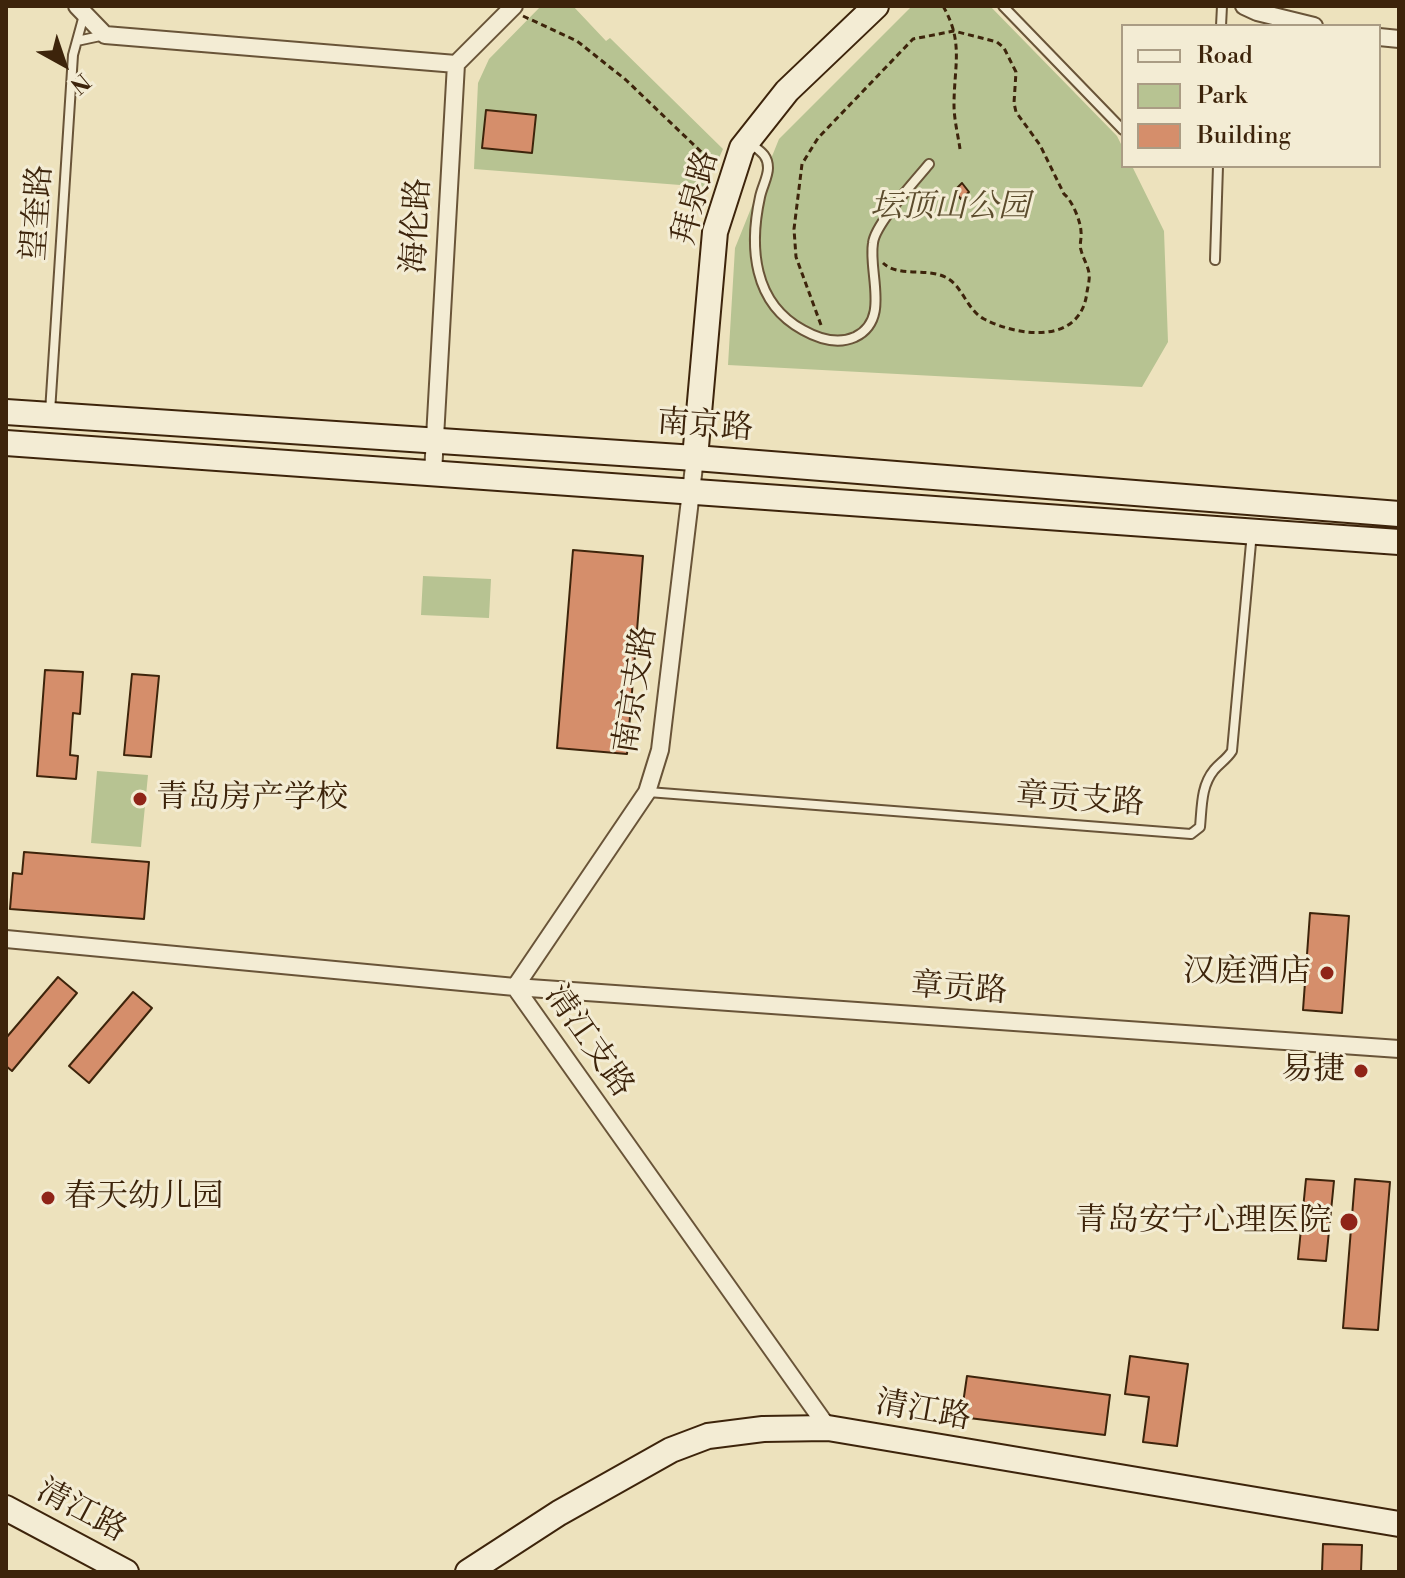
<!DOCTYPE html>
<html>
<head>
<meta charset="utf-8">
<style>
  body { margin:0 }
  #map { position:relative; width:1405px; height:1578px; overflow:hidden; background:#ede2bd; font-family:"Libre Bodoni",serif }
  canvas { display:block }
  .frame { position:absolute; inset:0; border:8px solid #3d240b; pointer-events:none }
  .legend { position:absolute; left:1121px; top:24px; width:260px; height:144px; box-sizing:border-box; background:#f3ecd4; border:2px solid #aa9c84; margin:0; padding:10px 14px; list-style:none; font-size:24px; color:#3d240b }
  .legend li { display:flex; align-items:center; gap:16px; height:40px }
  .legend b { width:40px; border:2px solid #aa9c84 }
  .north { position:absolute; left:24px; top:24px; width:80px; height:80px; -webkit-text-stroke:6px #f3ecd4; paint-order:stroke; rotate:140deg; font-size:22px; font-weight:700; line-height:32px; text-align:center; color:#3d240b }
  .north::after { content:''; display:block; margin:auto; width:28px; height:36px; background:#3d240b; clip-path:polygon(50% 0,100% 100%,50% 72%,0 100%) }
</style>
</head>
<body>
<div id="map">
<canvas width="1405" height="1578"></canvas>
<div class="frame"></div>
<ul class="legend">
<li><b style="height:10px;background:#f3ecd4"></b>Road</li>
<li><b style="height:22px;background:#b7c392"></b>Park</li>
<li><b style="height:22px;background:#d58e6b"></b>Building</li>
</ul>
<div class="north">N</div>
</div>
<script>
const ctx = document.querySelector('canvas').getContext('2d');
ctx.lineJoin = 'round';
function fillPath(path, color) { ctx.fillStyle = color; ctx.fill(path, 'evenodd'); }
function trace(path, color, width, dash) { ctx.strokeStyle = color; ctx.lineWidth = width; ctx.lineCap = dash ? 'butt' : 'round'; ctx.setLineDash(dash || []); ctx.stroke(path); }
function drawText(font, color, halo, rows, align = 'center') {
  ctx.font = font + ' "Libre Bodoni","Noto Serif SC",serif'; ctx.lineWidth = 6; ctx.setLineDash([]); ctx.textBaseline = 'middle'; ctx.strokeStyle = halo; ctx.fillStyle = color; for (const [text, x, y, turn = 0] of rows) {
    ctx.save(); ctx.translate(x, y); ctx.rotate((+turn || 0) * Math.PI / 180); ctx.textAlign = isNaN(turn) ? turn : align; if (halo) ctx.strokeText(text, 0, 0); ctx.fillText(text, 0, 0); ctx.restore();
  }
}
const green = new Path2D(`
  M541,6H573L606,41L610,38L723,149L706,187L474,169L478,83L489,59Z
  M912,6H990L1117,136L1123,148V166H1132L1164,231L1168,342L1142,387L728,365L735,248L779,139Z
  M423,576L491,579L489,618L421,615Z
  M97,771L148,775L141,847L91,843Z`);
const building = new Path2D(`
  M486,110L536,115L532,153L482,148Z
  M962,183L969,192L961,199L954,191Z
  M573,550L643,556L627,754L557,748Z
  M45,670L83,672L80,714L73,713L70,755L78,756L76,779L37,776Z
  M132,674L159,676L151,757L124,755Z
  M24,852L149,862L144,919L10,909L13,873L22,874Z
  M1310,913L1349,916L1342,1013L1303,1010Z
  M58,977L77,993L12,1071L6,1066V1038Z
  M133,992L152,1008L89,1083L69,1066Z
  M1306,1179L1334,1181L1326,1261L1298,1259Z
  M1355,1179L1390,1182L1378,1330L1343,1328Z
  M1130,1356L1188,1364L1177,1446L1143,1442L1149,1397L1125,1394Z
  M967,1376L1110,1395L1105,1435L961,1417Z
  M1323,1544L1362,1545L1361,1572H1322Z`);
const path = new Path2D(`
  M943,6C964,42 954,66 954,105C954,119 958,135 960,149
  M523,16L577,41L626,80L717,167
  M821,325L796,257L794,229L802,164L818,138L913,39L954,31L997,42L1004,48L1016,72L1014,103L1016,112L1040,145L1064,194C1072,200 1081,222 1081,232C1082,238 1079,244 1081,250C1083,258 1088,266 1089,273C1090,279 1088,286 1087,292C1081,345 1019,337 984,319C967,310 963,287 947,278C928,267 899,278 883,263`);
const lane = new Path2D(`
  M1003,6L1123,130
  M1221,26L1222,6
  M77,41L105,35
  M751,144C760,151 768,155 768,168C768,177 762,187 760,197C749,247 753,303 803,330C819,339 837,345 855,337C891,320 868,273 873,243C875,224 916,180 929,164
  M1215,260L1218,166
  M50,412L73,55L84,15
  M648,792L1191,834L1200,827C1202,806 1201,786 1214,770C1220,763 1227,759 1232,751L1252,532`);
const street = new Path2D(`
  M77,6L105,35L456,64
  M1244,6L1257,12L1314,26
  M1379,37L1399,39
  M695,458L660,750L647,792L515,987L1399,1049
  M433,473L456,64L514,6
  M6,939L515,987L828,1428`);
const secondary = new Path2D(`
  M6,412L695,458L1399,514
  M6,443L1399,542
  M695,458L715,232L742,148L787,91L876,6
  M6,1508L126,1572
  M468,1572L559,1513L671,1450L708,1436L763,1429L828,1428L1399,1524`);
const markers = [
  [140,799,8,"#8f2418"],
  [1327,973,8,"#8f2418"],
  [1361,1071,8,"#8f2418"],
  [48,1198,8,"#8f2418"],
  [1349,1222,10,"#8f2418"]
];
const streetNames = [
  ["拜泉路",697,198,-75],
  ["望奎路",39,213,-86],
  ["海伦路",418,226,-87],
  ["南京路",705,427,4],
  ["南京支路",637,690,-81],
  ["章贡支路",1080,801,4],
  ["章贡路",959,990,4],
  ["清江支路",588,1042,55],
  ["清江路",923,1412,10],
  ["清江路",81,1512,28]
];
const parkNames = [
  ["坛顶山公园",950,208]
];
const poiNames = [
  ["青岛房产学校",156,799,"left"],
  ["汉庭酒店",1311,973],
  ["易捷",1345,1071],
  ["春天幼儿园",64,1198,"left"],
  ["青岛安宁心理医院",1331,1222]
];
fillPath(green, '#b7c392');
fillPath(building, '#d58e6b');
trace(building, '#3d240b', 2);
trace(lane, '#695438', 12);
trace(street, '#695438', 20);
trace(secondary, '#3d240b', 28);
trace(path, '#3d240b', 3, [6, 4]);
trace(lane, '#f3ecd4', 8);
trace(street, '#f3ecd4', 16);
trace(secondary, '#f3ecd4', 24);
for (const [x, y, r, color] of markers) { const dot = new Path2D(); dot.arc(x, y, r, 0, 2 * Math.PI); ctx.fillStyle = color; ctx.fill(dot); trace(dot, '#f3ecd4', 3); }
drawText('32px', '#3d240b', '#f3ecd4', streetNames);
drawText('italic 32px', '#5c4c2d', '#f3ecd4', parkNames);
drawText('32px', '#3d240b', '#f3ecd4', poiNames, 'right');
</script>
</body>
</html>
